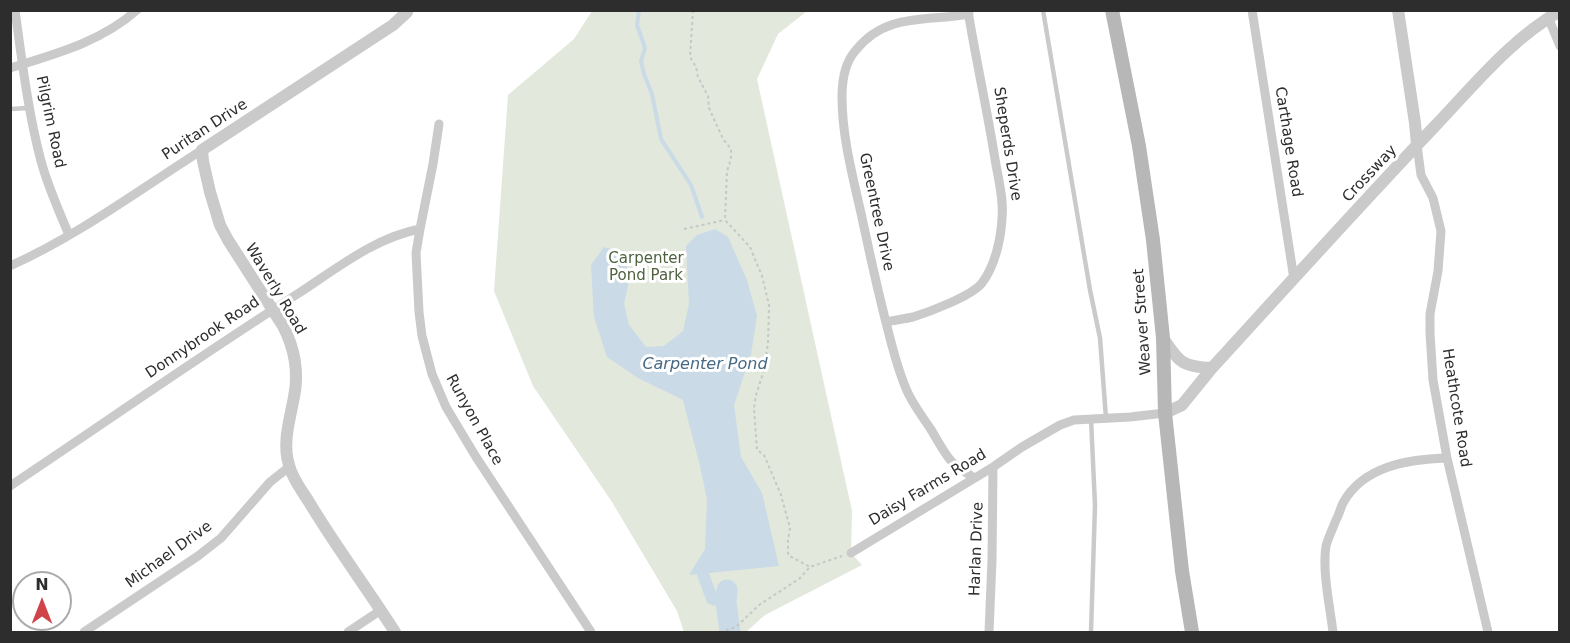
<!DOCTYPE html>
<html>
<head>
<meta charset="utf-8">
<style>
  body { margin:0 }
  #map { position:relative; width:1570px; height:643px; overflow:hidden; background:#fff; font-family:"DejaVu Sans",sans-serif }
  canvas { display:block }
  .frame { position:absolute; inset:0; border:12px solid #2d2d2d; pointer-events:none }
  .north { position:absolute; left:12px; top:571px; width:60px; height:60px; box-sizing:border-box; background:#fff; border:2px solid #ababab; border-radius:50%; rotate:0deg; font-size:16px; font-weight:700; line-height:24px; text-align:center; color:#2d2d2d }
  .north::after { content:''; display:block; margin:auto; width:21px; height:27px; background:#ce4449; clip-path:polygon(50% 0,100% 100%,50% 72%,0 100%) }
</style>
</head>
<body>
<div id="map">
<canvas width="1570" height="643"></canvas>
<div class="frame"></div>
<div class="north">N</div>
</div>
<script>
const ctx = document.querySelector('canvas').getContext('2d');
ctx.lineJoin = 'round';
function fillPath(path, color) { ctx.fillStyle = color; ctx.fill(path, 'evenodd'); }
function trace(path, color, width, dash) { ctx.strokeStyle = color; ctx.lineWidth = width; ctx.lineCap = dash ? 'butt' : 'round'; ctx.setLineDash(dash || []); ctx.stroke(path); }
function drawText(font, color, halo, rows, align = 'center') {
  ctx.font = font + ' "DejaVu Sans",sans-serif'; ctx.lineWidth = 6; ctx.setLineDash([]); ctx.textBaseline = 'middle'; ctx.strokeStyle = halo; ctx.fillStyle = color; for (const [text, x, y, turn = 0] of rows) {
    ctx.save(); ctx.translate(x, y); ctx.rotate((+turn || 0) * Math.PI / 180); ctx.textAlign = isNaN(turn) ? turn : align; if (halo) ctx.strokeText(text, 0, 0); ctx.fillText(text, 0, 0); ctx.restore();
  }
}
const green = new Path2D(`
  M592,11H807L778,34L757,79L852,511L851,553L862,565L765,615L746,632H684L677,611L612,502L533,386L494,291L508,95L574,39Z`);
const water = new Path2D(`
  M715,229L728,237L747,280L757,316L751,354L734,405L741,457L762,493L779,566L689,575L705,549L707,499L700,466L683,400L638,378L607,357L594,317L591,265L604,247L622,252L630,276L624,304L629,325L646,347L664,346L683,331L689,304L686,246L697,235Z`);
const stream = new Path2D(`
  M639,10L637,25L645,48L641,61L644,74L652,94L661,139L691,185L702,217`);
const canal = new Path2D(`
  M703,574L712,599L726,602`);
const river = new Path2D(`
  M727,590L726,602L730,632`);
const path = new Path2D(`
  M693,10L690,57L696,67L698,77L708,96L709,108L723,139L731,149V159L727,171L725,220L750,247L762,276L769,305L768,343L764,370L756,395L754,408L757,450L764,455L781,495L790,528L788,540V555L810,567
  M684,229L725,220
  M720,632L736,627L759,605L799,579L810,567L842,556`);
const service = new Path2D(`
  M1043,10L1090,290L1100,338L1106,418
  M10,109L29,108
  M1091,632L1095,505L1091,419`);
const minor = new Path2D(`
  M15,10C22,61 28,112 41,161C48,187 59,211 69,235
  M1252,10L1294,279
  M969,14C927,22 887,12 856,50C845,62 842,82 842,97C842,141 855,184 864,227C872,265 881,304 891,342C896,360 901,380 910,397C916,408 923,418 930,428C937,439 943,452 952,462C958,468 967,473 974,478
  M1548,17L1560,46
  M10,68C55,54 101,42 137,10
  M439,124L433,164L420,229L416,253L419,312L422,336L432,374L446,407L476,457L591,632
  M1417,145L1421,175L1433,198L1441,231L1438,271L1430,314V333L1433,380L1447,458L1488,632
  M10,266C79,235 139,190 202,150
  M886,322C895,320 904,319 913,317C929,312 972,296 982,283C995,266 1001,239 1002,218C1004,199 998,178 995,159C987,109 976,60 968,11
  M10,486C106,422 201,355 299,293C336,269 376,237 420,229
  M851,553L993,467L1022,447L1060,425L1074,420L1130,417L1165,413
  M84,632L198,556L221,538L270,482L289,467
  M348,632L381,610
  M989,632L992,560L993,467
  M1333,632C1330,607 1322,571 1326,546C1328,538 1333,528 1336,520C1339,515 1340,509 1343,503C1363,466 1409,459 1447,458`);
const tertiary = new Path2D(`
  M1398,10L1415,123L1417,145
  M1163,338C1179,362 1182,367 1212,368
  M1165,413L1182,405L1212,368C1286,287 1360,205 1436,125C1474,85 1511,39 1560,11
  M395,632C367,588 336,547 309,502C302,491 292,478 289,465C282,443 290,419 294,397C299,372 295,349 283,326L228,240L220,225L210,192L203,161L202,150L393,25L407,12L406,10`);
const secondary = new Path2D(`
  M1112,10L1139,146L1153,240L1163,338L1165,413L1182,571L1192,632`);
const streetNames = [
  ["Pilgrim Road",50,122,78],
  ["Puritan Drive",205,130,-33],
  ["Carthage Road",1288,142,81],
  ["Sheperds Drive",1007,144,81],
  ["Crossway",1370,174,-47],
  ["Greentree Drive",876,212,78],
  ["Waverly Road",275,289,59],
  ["Weaver Street",1143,322,-94],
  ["Donnybrook Road",203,338,-34],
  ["Heathcote Road",1456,408,81],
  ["Runyon Place",474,420,61],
  ["Daisy Farms Road",928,488,-31],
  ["Harlan Drive",977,549,-88],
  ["Michael Drive",169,555,-36]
];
const parkNames = [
  ["Carpenter",646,259],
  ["Pond Park",646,276]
];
const waterNames = [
  ["Carpenter Pond",705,365]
];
fillPath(green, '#e2e8dc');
fillPath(water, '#cadae6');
trace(stream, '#cadae6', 4);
trace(canal, '#cadae6', 12);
trace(river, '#cadae6', 21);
trace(path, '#c7c7c7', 2, [3, 3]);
trace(service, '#cacaca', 4.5);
trace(minor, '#cacaca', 9);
trace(tertiary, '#cacaca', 12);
trace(secondary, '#b7b7b7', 14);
drawText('15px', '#2d2d2d', '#fff', streetNames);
drawText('15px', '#4f6240', '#fff', parkNames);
drawText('italic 16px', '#466984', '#fff', waterNames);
</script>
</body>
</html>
